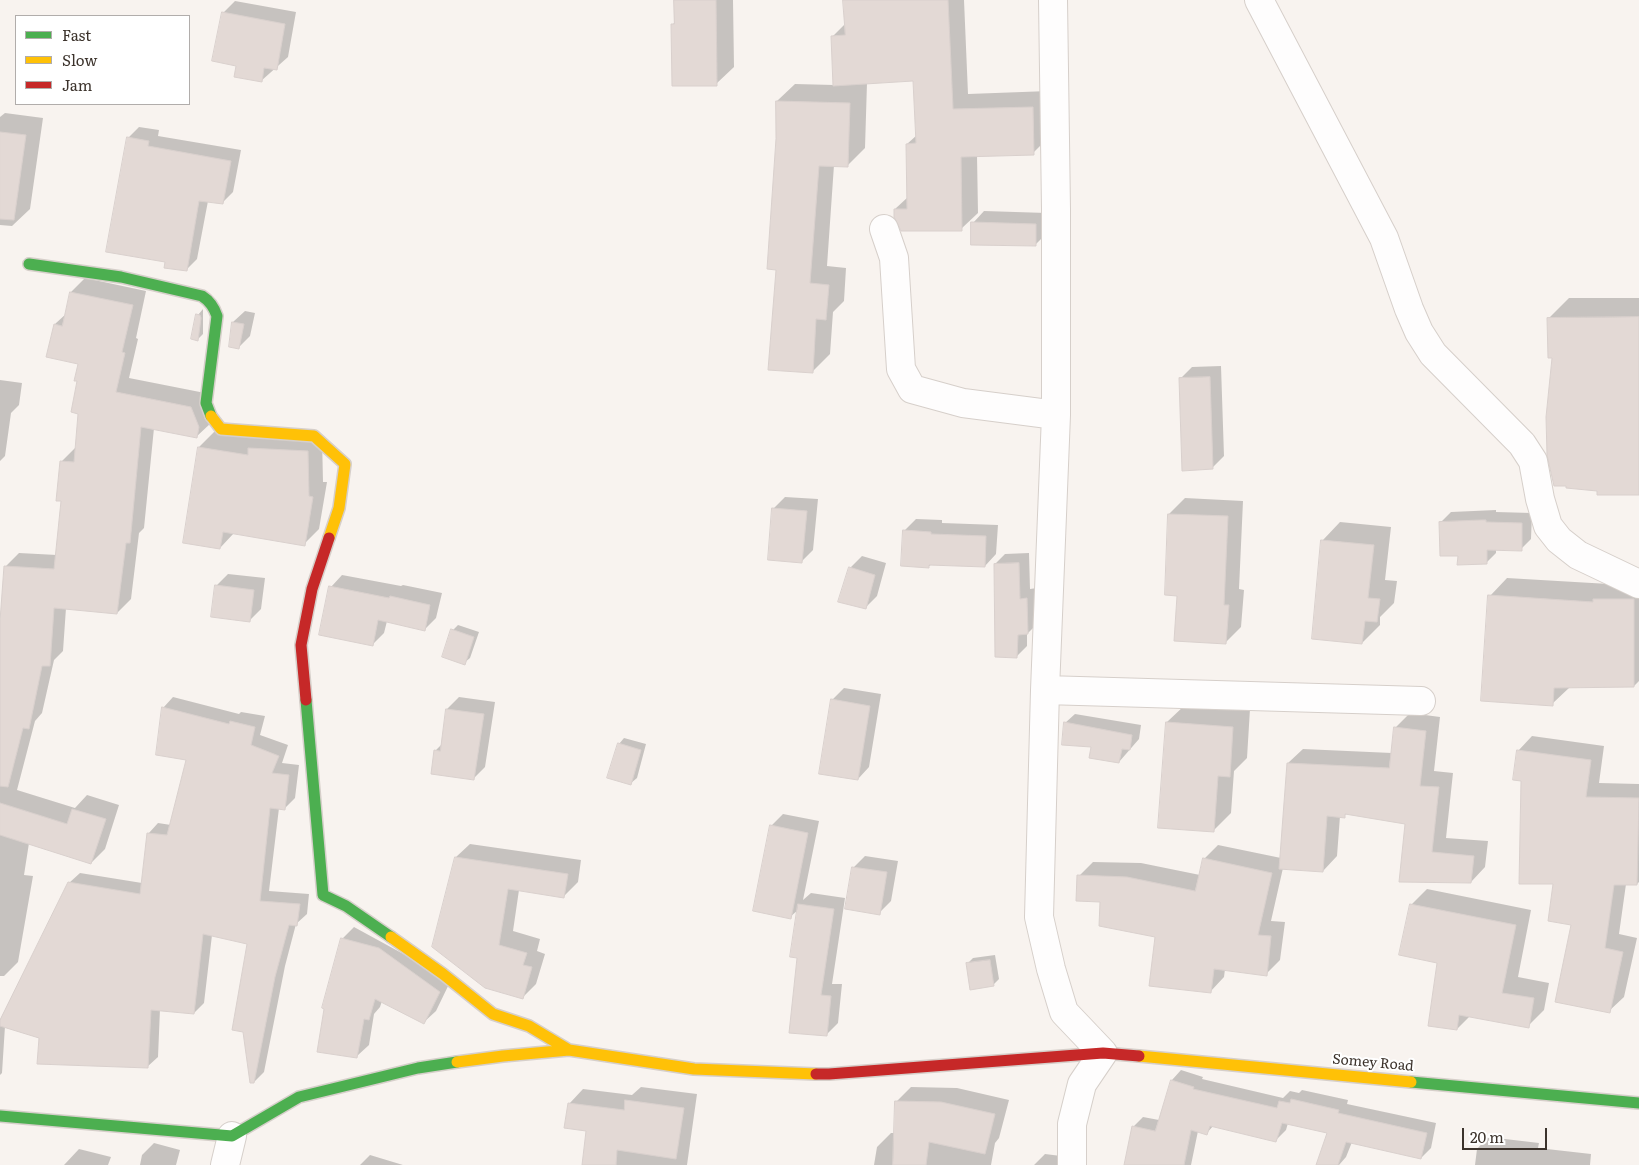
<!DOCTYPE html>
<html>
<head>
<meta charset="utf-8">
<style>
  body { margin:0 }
  #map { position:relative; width:1639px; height:1165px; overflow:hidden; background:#f8f3ef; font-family:Literata,serif }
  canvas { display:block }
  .legend { position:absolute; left:15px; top:15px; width:175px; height:90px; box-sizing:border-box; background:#fff; border:1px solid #b1adab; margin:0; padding:6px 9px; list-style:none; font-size:15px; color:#3c332c }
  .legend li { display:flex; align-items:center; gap:10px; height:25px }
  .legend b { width:25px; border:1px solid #b1adab }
  .scale { position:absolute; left:1462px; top:1128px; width:85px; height:22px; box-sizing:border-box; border:2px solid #3c332c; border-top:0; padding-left:6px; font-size:15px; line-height:18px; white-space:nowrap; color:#3c332c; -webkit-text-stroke:4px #fff; paint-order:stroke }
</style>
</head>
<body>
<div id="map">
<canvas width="1639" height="1165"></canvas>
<ul class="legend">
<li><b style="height:6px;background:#4caf50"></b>Fast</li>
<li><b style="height:6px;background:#ffc107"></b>Slow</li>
<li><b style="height:6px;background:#c62828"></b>Jam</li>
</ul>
<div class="scale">20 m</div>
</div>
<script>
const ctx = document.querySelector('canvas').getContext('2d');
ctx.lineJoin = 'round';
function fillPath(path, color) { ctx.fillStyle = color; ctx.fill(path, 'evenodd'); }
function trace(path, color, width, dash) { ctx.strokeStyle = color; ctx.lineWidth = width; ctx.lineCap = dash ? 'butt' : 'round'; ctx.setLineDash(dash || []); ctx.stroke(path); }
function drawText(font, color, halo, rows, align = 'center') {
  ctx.font = font + ' Literata,serif'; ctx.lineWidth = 4; ctx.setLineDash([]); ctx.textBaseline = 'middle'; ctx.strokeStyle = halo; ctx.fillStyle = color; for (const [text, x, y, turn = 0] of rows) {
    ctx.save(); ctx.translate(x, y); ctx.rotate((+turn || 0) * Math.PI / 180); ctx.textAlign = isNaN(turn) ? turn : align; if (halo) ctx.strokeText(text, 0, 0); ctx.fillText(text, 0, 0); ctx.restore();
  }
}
const shadow = new Path2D(`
  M675,0H733L734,67L716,84L672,25L675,22Z
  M845,0H964L968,94L1049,91V137L1033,153L977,155L978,213L961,229L895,209L908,197L907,144L917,135L914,80L867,83L865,148L847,166L834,165L827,266L846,268L844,301L833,312L830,354L812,372L777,269V101L795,84L834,85L832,37L846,23Z
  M235,1L296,12L288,57L261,81L238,65L223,13Z
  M5,113L43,118L30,209L12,226L0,225V117Z
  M139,127L159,130L158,136L241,150L233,192L222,203L208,201L197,259L186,270L167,261L128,138Z
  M984,211L1047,213V233L1035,245L973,223Z
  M85,278L146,291L136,338L138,339L129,378L205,393L211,423L196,437L154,428L144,528L139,533L131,599L117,613L66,608L63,651L54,660L42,713L35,721L17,790L75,808L87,795L119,805L105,849L91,863L29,843L24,875L33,876L18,962L4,976H0V640L5,567L19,553L57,555L63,500L61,462L76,447L80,413L79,363L55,324L67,313L71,292Z
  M1569,298H1639V494L1567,484L1549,318Z
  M203,309V334L198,339V315Z
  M245,311L255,313L250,336L238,348L233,322Z
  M1221,366L1224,456L1212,468L1180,379L1192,367Z
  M0,380L22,383L19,405L11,413L5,456L0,461Z
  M214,432L322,437L323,482H327L319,529L304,544L234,533L220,548L199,447Z
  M785,497L818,499L813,550L801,562L773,509Z
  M1185,498L1243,501L1239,589L1244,590L1241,627L1225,643L1179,595L1169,514Z
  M1496,510V512L1532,513L1531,539L1521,549H1496V553L1486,563L1459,555L1441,522L1451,512Z
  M916,519L942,520V523L998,525L996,554L985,566L932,564L928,567L904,531Z
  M1340,522L1391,527L1385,580L1397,581L1394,603L1380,617V625L1362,643L1313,638L1323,540Z
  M1029,553L1030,589L1037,588L1038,623L1027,634V646L1017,656L995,564L1005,554Z
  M862,556L886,563L877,596L865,608L850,568Z
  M228,574L265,578L261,609L249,621L216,586Z
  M342,575L401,586L403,585L442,593L436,618L424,630L387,621L384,633L373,644L331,587Z
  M1507,578L1609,584L1639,582V681L1634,686L1570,687L1552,704L1490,596Z
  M458,625L479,632L470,658L464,663L453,630Z
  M844,688L881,694L869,767L858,779L832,700Z
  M173,697L239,714L241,712L265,716L260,735L288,745L282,763L299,765L295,798L285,808H279L269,891L309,894L307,914L296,924L285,966L264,1072L254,1082L248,943L212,935L204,1003L194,1013L160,1009L158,1057L147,1067L5,1026L2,1073L0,1075V1020L69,883L80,873L142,883L148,834L158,823L171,825L187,759L163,708Z
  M459,697L495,702L485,767L473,779L435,751L442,744L447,709Z
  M1185,705L1250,709L1247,758L1234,771L1231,813L1213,831L1167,722Z
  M1410,713L1440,717L1434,771L1453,773L1446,838L1488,841L1485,867L1471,882L1401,880L1406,823L1347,813L1344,816H1340L1337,856L1323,871L1283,868L1271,921L1285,922L1280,960L1266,974L1225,969L1224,977L1210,992L1156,936L1101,901L1079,876L1093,862L1141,863L1200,875L1204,859L1218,845L1281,858L1288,763L1303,749L1392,753L1395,728Z
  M1075,714L1141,725L1139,739L1119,762L1092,746L1065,723Z
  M1532,736L1604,746L1599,783L1639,784V882L1637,884H1626L1619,934L1637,938L1624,997L1609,1011L1555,883L1523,780L1518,751Z
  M624,738L646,744L637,778L631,783L619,744Z
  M783,814L819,821L803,900L811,893L845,898L832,984H842L838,1023L826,1035L799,957L798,910L790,917L771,826Z
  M470,844L581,860L578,882L564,896L519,890L513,931L540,939L537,951L545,954L536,984L522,998L456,857Z
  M865,856L898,861L891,901L879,913L853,868Z
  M1427,889L1531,910L1518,977L1549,983L1544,1010L1528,1026L1470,1016L1457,1029L1438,962L1411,905Z
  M354,927L451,980L436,1011L424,1022L382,1001L380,1007L374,1014L369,1045L357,1056L342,939Z
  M995,955L999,979L993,985L968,963L973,958Z
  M1181,1070L1203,1077L1202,1079L1283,1098L1290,1091L1299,1093L1302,1090L1348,1100L1347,1104L1436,1123L1431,1148L1421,1158L1352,1142L1346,1157L1339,1165H1331L1328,1132L1288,1123L1286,1130L1276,1140L1214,1125L1206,1134L1198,1131L1191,1165H1136L1133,1127L1143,1117L1159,1120L1172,1080Z
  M641,1087L697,1094L687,1165H583L587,1130L569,1104L583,1089L632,1095Z
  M911,1087L957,1088L1009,1100L999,1138L995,1143L991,1165H874L877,1147L891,1133H895L896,1102Z
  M1488,1137L1539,1143L1538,1148L1591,1154L1590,1165H1475L1477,1149Z
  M154,1143L180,1150L176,1165H140L142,1155Z
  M79,1149L111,1157L108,1165H64Z
  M1045,1154L1069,1157V1165H1034Z
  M370,1155L403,1165H360Z`);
const building = new Path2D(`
  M674,0H716L717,86H672L671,24H674Z
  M843,0H948L953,109L1033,107L1034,155L961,157L962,231H901L894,217V209H907L906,144L916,143L913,81L833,86L831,36L845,35Z
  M222,12L285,24L277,70L264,68L262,82L234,77L236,66L212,61Z
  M776,101L850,103L848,167L819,166L810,283L829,285L826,320L816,319L813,373L768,370L776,270L767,269L776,139Z
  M0,132L26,135L14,220L0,219Z
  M127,137L149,141L148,146L231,161L223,204L199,201L187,271L164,268L165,262L106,252Z
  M971,222L1036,224V246L971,245Z
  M70,292L133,305L122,352L125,353L116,392L191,407L199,427L197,438L141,427L130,543H126L117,614L54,608L50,666H42L29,729L23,728L8,787L0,786V621L4,566L54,569L61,501H56L60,461L74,462L78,414L71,412L77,381H74L78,364L46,357L54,324L62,326Z
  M196,314L200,315L201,318L198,341L191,339Z
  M1639,317V495H1597V491L1566,488V486H1554L1547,455L1546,417L1552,358H1548L1547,318Z
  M232,322L244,324L239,349L229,347Z
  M1210,377L1213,469L1182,471L1179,378Z
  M198,447L248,455V448L308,451L309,496L313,497L305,546L223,532L220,549L183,543Z
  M772,508L807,511L802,563L768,560Z
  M1168,514L1228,516L1224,605H1229L1226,644L1174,641L1177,596L1165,595Z
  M1482,520H1486V522L1522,523V551L1487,550V564L1457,565L1458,556H1440L1439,522Z
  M903,530L931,532V534L986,536L985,567L929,565V568L901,566Z
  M1321,540L1374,545L1368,598L1380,599L1377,622L1365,621L1362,644L1312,639Z
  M1019,563L1020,599L1027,598L1028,634L1018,635L1017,658L995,657L994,564Z
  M849,567L875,575L866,609L838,602Z
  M215,585L254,590L250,622L211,617Z
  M329,586L389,598L390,596L430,605L425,631L378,620L373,646L319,635Z
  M1488,595L1593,602V599H1634V687L1554,688L1553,706L1481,701Z
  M451,629L474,637L465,665L442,657Z
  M831,699L870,706L858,780L819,774Z
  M162,707L229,724L230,721L255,727L251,745L279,756L272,773L289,775L285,810L270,808L260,901L300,904L297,926L289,925L275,977L254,1083H250L243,1032L232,1030L247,944L203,934L194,1014L151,1010L148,1068L37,1064L39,1038L0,1026V1020L68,882L140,894L147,833L167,835L186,760L156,755Z
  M446,709L484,714L474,780L431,774L434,750L440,751Z
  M1064,722L1132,735L1130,750L1122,749L1119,763L1089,758L1091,747L1062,745Z
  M1166,722L1233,727L1230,777L1218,776L1214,832L1158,828Z
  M1394,727L1426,731L1420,786L1439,787L1432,852L1474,856L1471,883L1399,882L1405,824L1345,814V818L1327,816L1323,872L1279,869L1287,763L1389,768Z
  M618,743L641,750L631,785L607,778Z
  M1517,750L1591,760L1586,797L1639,798L1637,885H1614L1605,948L1623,952L1610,1013L1555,1002L1571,925L1548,921L1553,884H1519L1521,781L1513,780Z
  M0,803L67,824L72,809L106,819L91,864L0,835Z
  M770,825L808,833L791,919L753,911Z
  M455,857L568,874L564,898L508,889L499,945L527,953L523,965L532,967L523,999L485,988L432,947Z
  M1203,858L1272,873L1258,935L1271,936L1267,976L1214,969L1211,993L1149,986L1155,937L1099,926L1100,902L1076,901L1077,875L1127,877L1195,891Z
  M852,867L887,872L880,915L845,909Z
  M798,904L834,909L821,995L831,996L827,1036L789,1033L797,958L790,957Z
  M1410,904L1516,925L1502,993L1534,998L1529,1028L1459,1015L1457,1030L1428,1026L1437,963L1399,955Z
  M341,938L379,948L440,992L424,1024L375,999L369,1020L364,1019L357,1058L317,1052L324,1009L322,1008Z
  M990,960L994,986L970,990L966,963Z
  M1171,1080L1194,1087L1193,1089L1277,1108L1279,1101L1290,1103L1291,1099L1339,1110L1338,1113L1427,1133L1421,1159L1346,1142L1338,1165H1316L1327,1133L1282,1123L1276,1142L1210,1126L1207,1135L1191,1130L1184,1165H1124L1132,1126L1155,1131Z
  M625,1100L684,1108L676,1159L617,1150L616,1165H582L586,1131L564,1128L568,1103L624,1110Z
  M895,1101L941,1102L995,1114L985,1154L929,1142L926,1165H893Z`);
const street = new Path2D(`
  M1053,0L1056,209V415L1045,690L1039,917L1051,969L1064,1012L1103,1053L1082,1084L1072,1124V1165
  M1259,0L1384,238L1409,309L1419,332L1433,354L1522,444L1533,461L1540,499L1548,526L1559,540L1578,555L1639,584
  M884,229L894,258L901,369L912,389L963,403L1056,415
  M1045,690L1421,701
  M225,1165L232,1136`);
const fast = new Path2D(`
  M29,264L121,277L202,296C210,301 214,307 217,316L206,403L211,416
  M306,700L323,895L346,906L391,937
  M1411,1082L1639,1103
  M0,1116L232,1136L299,1097L418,1068L457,1062`);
const slow = new Path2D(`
  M211,416L221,429L314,436L345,464L339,508L329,538
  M391,937L443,974L493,1014L529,1026L569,1050
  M1139,1056L1411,1082
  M457,1062L503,1056L569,1050L694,1069L816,1074`);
const jam = new Path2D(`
  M306,700L301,645L312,589L329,538
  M816,1074H829L1103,1053L1139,1056`);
const streetNames = [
  ["Somey Road",1373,1063,5]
];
fillPath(shadow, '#0003');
fillPath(building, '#e3d9d5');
trace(building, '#d9d0cd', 1);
trace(street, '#d6cfca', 30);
trace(fast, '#d6cfca', 14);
trace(slow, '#d6cfca', 14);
trace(jam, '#d6cfca', 14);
trace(street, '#fefdfd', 28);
trace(fast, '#4caf50', 11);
trace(slow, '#ffc107', 11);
trace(jam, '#c62828', 11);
drawText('14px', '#3c332c', '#fff', streetNames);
</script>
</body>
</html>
